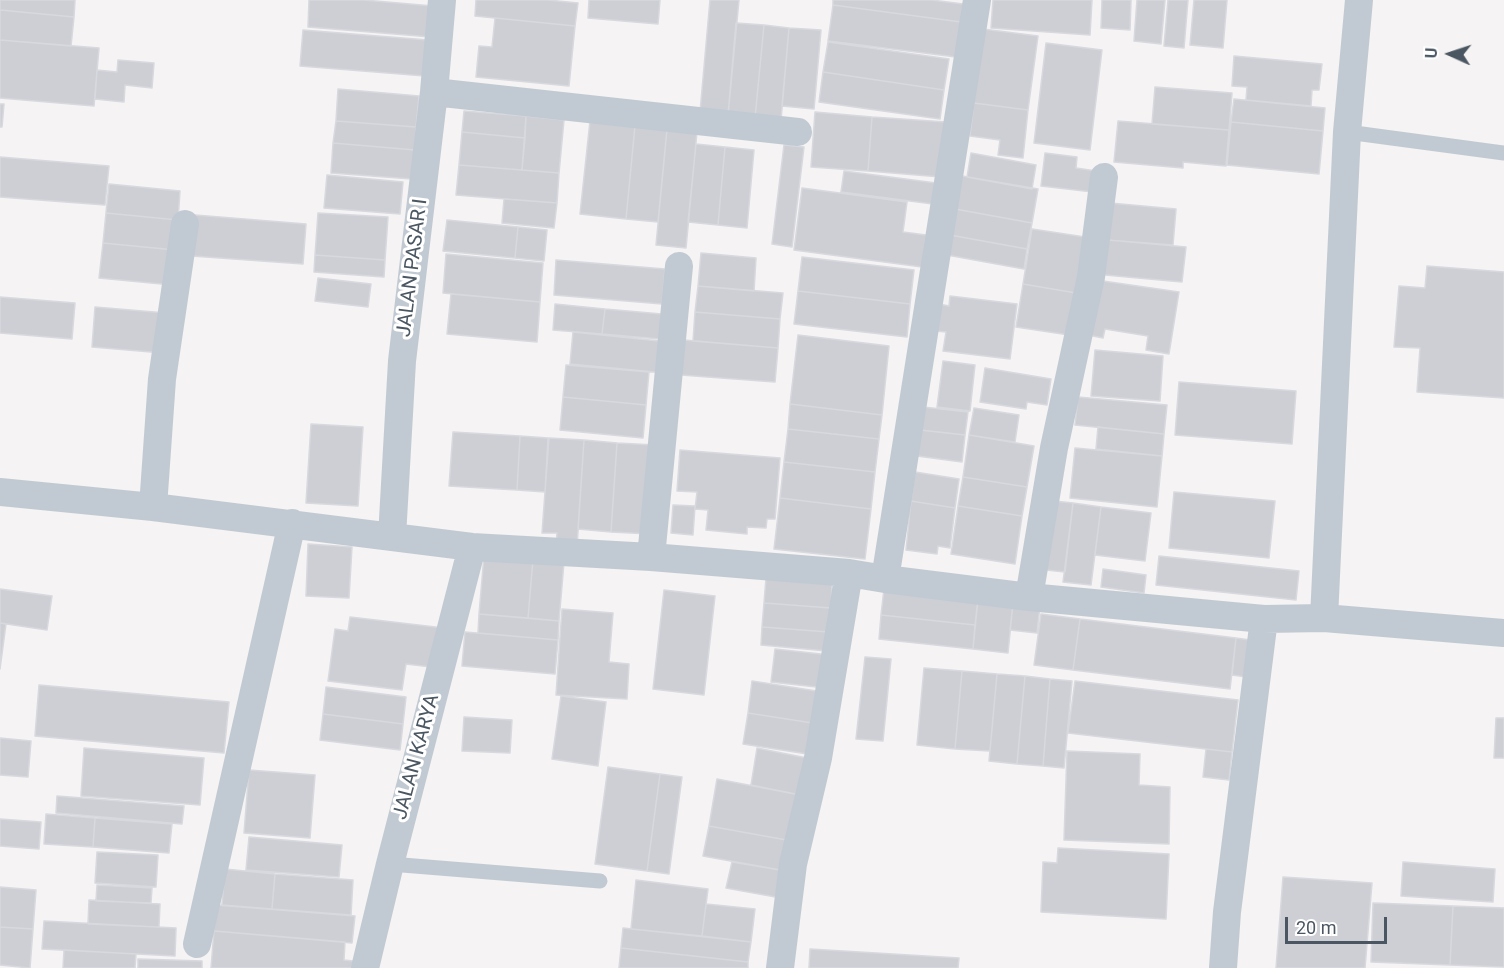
<!DOCTYPE html>
<html>
<head>
<meta charset="utf-8">
<style>
  body { margin:0 }
  #map { position:relative; width:1504px; height:968px; overflow:hidden; background:#f5f3f3; font-family:Roboto,sans-serif }
  canvas { display:block }
  .north { position:absolute; left:1420px; top:24px; width:60px; height:60px; -webkit-text-stroke:4px #fff; paint-order:stroke; rotate:273deg; font-size:16px; font-weight:700; line-height:24px; text-align:center; color:#4a5661 }
  .north::after { content:''; display:block; margin:auto; width:21px; height:27px; background:#4a5661; clip-path:polygon(50% 0,100% 100%,50% 72%,0 100%) }
  .scale { position:absolute; left:1285px; top:917px; width:102px; height:27px; box-sizing:border-box; border:3px solid #4a5661; border-top:0; padding-left:8px; font-size:18px; line-height:21px; white-space:nowrap; color:#4a5661; -webkit-text-stroke:4px #fff; paint-order:stroke }
</style>
</head>
<body>
<div id="map">
<canvas width="1504" height="968"></canvas>
<div class="north">U</div>
<div class="scale">20 m</div>
</div>
<script>
const ctx = document.querySelector('canvas').getContext('2d');
ctx.lineJoin = 'round';
function fillPath(path, color) { ctx.fillStyle = color; ctx.fill(path, 'evenodd'); }
function trace(path, color, width, dash) { ctx.strokeStyle = color; ctx.lineWidth = width; ctx.lineCap = dash ? 'butt' : 'round'; ctx.setLineDash(dash || []); ctx.stroke(path); }
function drawText(font, color, halo, rows, align = 'center') {
  ctx.font = font + ' Roboto,sans-serif'; ctx.lineWidth = 6; ctx.setLineDash([]); ctx.textBaseline = 'middle'; ctx.strokeStyle = halo; ctx.fillStyle = color; for (const [text, x, y, turn = 0] of rows) {
    ctx.save(); ctx.translate(x, y); ctx.rotate((+turn || 0) * Math.PI / 180); ctx.textAlign = isNaN(turn) ? turn : align; if (halo) ctx.strokeText(text, 0, 0); ctx.fillText(text, 0, 0); ctx.restore();
  }
}
const building = new Path2D(`
  M0,0H75L74,17L0,10Z
  M309,0H364L433,6L431,37L308,27Z
  M476,0H548L578,3L575,26L475,16Z
  M589,0H660L658,24L588,18Z
  M710,0H739L728,115L700,112Z
  M833,0H932L963,4L961,22L833,5Z
  M993,0H1092L1090,35L991,28Z
  M1102,0H1131L1130,30L1101,28Z
  M1137,0H1165L1161,44L1134,41Z
  M1168,0H1188L1184,48L1164,46Z
  M1194,0H1227L1223,48L1190,45Z
  M833,5L961,22L956,57L828,41Z
  M0,10L74,17L71,46L0,40Z
  M495,18L575,26L569,86L476,77L479,46L492,47Z
  M736,23L764,25L755,118L728,115Z
  M764,25L789,28L781,120L755,118Z
  M789,28L821,30L814,109L782,106Z
  M983,29L1038,36L1028,110L974,103Z
  M303,30L428,40L425,76L300,66Z
  M0,40L99,48L94,106L0,98Z
  M828,42L949,59L944,90L823,72Z
  M1046,43L1102,50L1090,150L1034,143Z
  M1234,56L1322,64L1319,90H1312L1311,106L1246,100L1247,87L1232,86Z
  M118,60L154,63L152,88L125,85L124,102L95,99L97,70L117,72Z
  M823,72L944,90L940,119L819,102Z
  M1155,87L1232,93L1229,130L1152,124Z
  M338,89L419,96L416,127L336,121Z
  M1234,99L1325,108L1323,131L1231,122Z
  M974,103L1028,110L1023,158L998,155L1000,140L970,136Z
  M0,104H4L2,127H0Z
  M464,111L526,116L525,138L462,132Z
  M815,112L872,117L868,171L811,167Z
  M526,116L564,120L559,173L522,170Z
  M872,117L946,122L941,177L868,171Z
  M336,121L416,127L415,150L333,143Z
  M590,121L635,126L626,219L580,214Z
  M1118,121L1229,130L1226,166L1183,162V168L1114,162Z
  M1231,122L1323,131L1319,174L1227,165Z
  M635,126L667,129L658,222L626,219Z
  M667,129L697,132L686,248L656,245Z
  M462,132L525,138L522,170L459,165Z
  M333,143L415,150L412,179L331,173Z
  M696,144L725,147L718,225L688,222Z
  M784,145L804,147L792,247L772,244Z
  M725,147L754,150L747,228L718,225Z
  M971,153L1036,165L1032,189L967,177Z
  M1045,153L1077,157L1076,168L1096,171L1093,192L1041,186Z
  M0,157L109,166L105,205L0,197Z
  M459,165L559,173L557,203L456,195Z
  M844,171L936,183L933,204L841,192Z
  M327,175L403,182L400,214L324,208Z
  M962,176L1038,189L1032,223L955,209Z
  M109,184L180,191L178,220L106,213Z
  M802,188L907,202L903,232L926,235L922,267L794,250Z
  M504,199L557,203L554,228L502,223Z
  M1110,203L1176,209L1173,245L1107,240Z
  M955,209L1032,223L1027,249L950,235Z
  M106,213L178,220L175,250L103,243Z
  M318,213L388,217L385,260L315,255Z
  M195,215L306,224L303,264L192,256Z
  M447,220L518,227L515,258L443,251Z
  M518,227L547,230L544,261L515,258Z
  M1032,229L1085,237L1076,293L1023,284Z
  M950,235L1027,249L1024,269L947,255Z
  M1097,239L1186,247L1182,282L1094,274Z
  M103,243L175,250L172,285L99,278Z
  M701,253L756,258L754,291L698,286Z
  M446,254L543,263L540,302L443,293Z
  M315,255L385,260L384,277L314,272Z
  M802,257L914,270L910,304L798,291Z
  M556,260L665,269L662,304L554,295Z
  M1427,266L1504,272V398L1417,392L1420,348L1394,347L1399,286L1425,288Z
  M318,278L371,284L368,307L315,301Z
  M1096,280L1179,292L1169,354L1146,350L1148,336L1105,329L1103,338L1088,335Z
  M1023,284L1076,293L1069,335L1016,327Z
  M698,286L783,293L780,319L695,312Z
  M798,291L910,304L907,337L794,324Z
  M451,294L540,302L537,342L447,334Z
  M950,296L1017,304L1010,359L943,351L946,332L936,331L939,304L949,306Z
  M0,297L75,303L72,339L0,333Z
  M555,304L605,309L602,334L553,330Z
  M95,307L166,313L163,353L92,347Z
  M605,309L673,315L671,340L602,334Z
  M695,312L780,319L778,348L693,341Z
  M573,332L669,342L665,373L570,364Z
  M798,335L889,346L882,415L790,404Z
  M684,340L778,348L775,382L681,375Z
  M1095,350L1163,356L1160,401L1091,396Z
  M943,361L975,365L970,411L937,407Z
  M566,365L649,372L646,405L563,397Z
  M985,368L1051,379L1047,405L1027,402L1026,409L980,402Z
  M1179,382L1296,391L1292,444L1175,435Z
  M563,397L646,405L643,438L560,430Z
  M1078,397L1167,405L1164,434L1075,425Z
  M790,404L882,415L879,439L788,429Z
  M923,407L968,412L965,435L920,430Z
  M974,408L1019,415L1015,442L969,435Z
  M311,424L363,427L358,506L306,503Z
  M1098,427L1164,434L1162,456L1096,449Z
  M788,429L879,439L875,472L784,462Z
  M920,430L965,435L962,462L917,456Z
  M453,432L520,436L517,490L449,486Z
  M969,435L1034,446L1027,487L963,477Z
  M520,436L548,438L545,492L517,490Z
  M549,438L584,440L577,547L556,546L557,533H542Z
  M584,440L617,443L611,532L578,529Z
  M617,443L655,445L650,534L611,532Z
  M1075,448L1162,456L1157,507L1070,498Z
  M680,450L780,458L775,519H767L766,528L747,527V534L706,530L708,510L695,509L697,492L677,491Z
  M784,462L875,472L871,509L780,498Z
  M915,472L959,479L955,508L911,501Z
  M963,477L1027,487L1022,516L958,506Z
  M1174,492L1275,501L1269,558L1169,548Z
  M780,498L871,509L865,559L774,549Z
  M1045,500L1073,503L1065,572L1037,569Z
  M911,501L955,508L950,548L938,546L937,554L906,550Z
  M1073,503L1101,507L1091,585L1063,582Z
  M673,505L695,506L693,535L671,533Z
  M958,506L1022,516L1015,564L951,554Z
  M1101,507L1151,513L1145,561L1095,555Z
  M308,544L352,547L349,598L306,596Z
  M484,556L533,559L528,618L479,614Z
  M1159,556L1299,571L1296,600L1156,585Z
  M533,559L564,562L559,621L528,618Z
  M1103,569L1146,575L1144,593L1101,587Z
  M766,578L832,583L831,608L764,603Z
  M0,589L52,596L47,630L0,623Z
  M884,589L978,599L975,625L881,615Z
  M664,590L715,596L704,695L653,689Z
  M978,599L1013,603L1008,653L973,649Z
  M764,603L831,608L829,632L762,627Z
  M1013,603L1040,606L1037,633L1010,630Z
  M562,609L613,613L609,662L629,664L627,699L556,695Z
  M479,614L559,621L558,640L478,633Z
  M1041,614L1080,619L1073,670L1034,665Z
  M881,615L975,625L973,649L879,639Z
  M350,617L444,628L440,668L406,664L402,690L328,681L335,629L348,631Z
  M1080,619L1236,638L1230,689L1073,670Z
  M0,623L6,624L0,669Z
  M762,627L829,632L827,651L761,645Z
  M465,632L558,640L555,674L462,666Z
  M1236,638L1257,641L1253,678L1232,675Z
  M775,649L830,655L826,688L771,682Z
  M865,657L891,659L883,741L856,739Z
  M924,668L962,671L955,749L917,745Z
  M962,671L997,674L990,751L955,749Z
  M997,674L1025,676L1017,764L989,761Z
  M1025,676L1050,679L1043,766L1017,764Z
  M1050,679L1072,681L1064,768L1043,766Z
  M752,681L823,692L819,724L748,713Z
  M1075,681L1238,700L1232,752L1068,733Z
  M39,685L229,702L224,753L35,736Z
  M326,687L406,697L403,724L323,714Z
  M561,696L606,702L598,766L552,759Z
  M748,713L819,724L814,755L743,744Z
  M323,714L403,724L400,750L320,740Z
  M464,717L512,720L510,753L462,751Z
  M1496,718H1504V758H1494Z
  M0,738L31,741L28,777L0,775Z
  M84,748L204,758L200,805L81,796Z
  M757,748L807,758L800,795L751,785Z
  M1206,749L1232,752L1229,780L1203,777Z
  M1067,751L1140,754L1139,785L1170,787L1169,844L1064,840Z
  M608,767L660,774L647,871L595,864Z
  M249,770L315,775L310,838L244,833Z
  M660,774L682,777L669,874L647,871Z
  M717,779L800,795L792,841L709,826Z
  M57,796L184,806L182,824L56,813Z
  M46,814L95,818L93,847L44,844Z
  M95,818L172,824L169,853L93,847Z
  M0,819L41,822L39,849L0,846Z
  M709,826L792,841L786,871L703,856Z
  M249,837L342,845L339,877L246,870Z
  M1058,848L1169,854L1166,919L1041,912L1043,862L1057,863Z
  M97,852L158,855L156,887L95,883Z
  M732,862L786,871L781,898L726,888Z
  M1403,862L1495,869L1493,902L1401,896Z
  M225,869L275,874L272,909L222,905Z
  M275,874L353,880L351,915L272,909Z
  M1283,877L1372,883L1365,968H1276Z
  M636,880L708,889L702,936L631,929Z
  M97,885L152,888L151,903L96,901Z
  M0,887L36,890L33,929L0,927Z
  M89,900L160,904L159,927L88,924Z
  M1373,903L1453,906L1450,965L1371,962Z
  M706,904L755,909L751,942L702,936Z
  M216,905L355,916L352,943L214,931Z
  M1453,906L1504,908V967L1450,965Z
  M44,921L176,928L175,956L42,949Z
  M0,927L33,929L30,968L0,965Z
  M623,928L751,942L748,962L621,948Z
  M214,931L345,942L344,960L353,961L352,968H211Z
  M621,948L748,962V968H619Z
  M810,949L959,958L958,968H809Z
  M64,950L136,954L135,968H63Z
  M138,959L202,961V968H138Z`);
const lane = new Path2D(`
  M1347,132L1504,153
  M390,864L600,881`);
const street = new Path2D(`
  M434,92L798,132
  M0,492L153,507L472,547L651,557L849,573L885,579L1029,597L1264,619L1324,618L1504,633
  M153,507L162,379L185,224
  M392,537L402,361L434,92L442,0
  M651,557L679,266
  M885,579L977,0
  M1029,597L1054,448L1091,277L1104,177
  M1324,618L1347,132L1359,0
  M197,944L292,523
  M365,968L390,864L472,547
  M780,968L793,864L818,758L849,573
  M1223,968L1227,912L1264,619`);
const streetNames = [
  ["JALAN PASAR I",413,268,-83],
  ["JALAN KARYA",417,757,-75]
];
fillPath(building, '#cdcfd5');
trace(building, '#d7d9de', 1.5);
trace(lane, '#c1cad2', 15);
trace(street, '#c1cad2', 28);
drawText('20px', '#4a5661', '#fff', streetNames);
</script>
</body>
</html>
